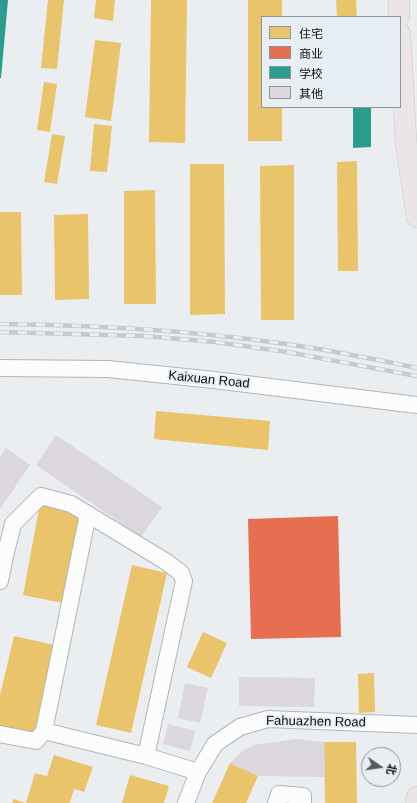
<!DOCTYPE html>
<html>
<head>
<meta charset="utf-8">
<style>
  body { margin:0 }
  #map { position:relative; width:417px; height:803px; overflow:hidden; background:#eaeef1; font-family:Helvetica,"Noto Sans SC",sans-serif }
  canvas { display:block }
  .legend { position:absolute; left:261px; top:16px; width:140px; height:92px; box-sizing:border-box; background:#e7eef4; border:1px solid #8f9498; margin:0; padding:5px 7px; list-style:none; font-size:12px; color:#0a0c0e }
  .legend li { display:flex; align-items:center; gap:8px; height:20px }
  .legend b { width:20px; border:1px solid #8f9498 }
  .north { position:absolute; left:361px; top:747px; width:40px; height:40px; box-sizing:border-box; background:#e7eef4; border:1px solid #8f9498; border-radius:50%; rotate:103deg; font-size:11px; font-weight:700; line-height:16px; text-align:center; color:#0a0c0e }
  .north::after { content:''; display:block; margin:auto; width:14px; height:18px; background:#585b5d; clip-path:polygon(50% 0,100% 100%,50% 72%,0 100%) }
</style>
</head>
<body>
<div id="map">
<canvas width="417" height="803"></canvas>
<ul class="legend">
<li><b style="height:11px;background:#e9c46a"></b>住宅</li>
<li><b style="height:11px;background:#e76f51"></b>商业</li>
<li><b style="height:11px;background:#2a9d8f"></b>学校</li>
<li><b style="height:11px;background:#dcd7de"></b>其他</li>
</ul>
<div class="north">北</div>
</div>
<script>
const ctx = document.querySelector('canvas').getContext('2d');
ctx.lineJoin = 'round';
function fillPath(path, color) { ctx.fillStyle = color; ctx.fill(path, 'evenodd'); }
function trace(path, color, width, dash) { ctx.strokeStyle = color; ctx.lineWidth = width; ctx.lineCap = dash ? 'butt' : 'round'; ctx.setLineDash(dash || []); ctx.stroke(path); }
function drawText(font, color, halo, rows, align = 'center') {
  ctx.font = font + ' Helvetica,sans-serif'; ctx.lineWidth = 4; ctx.setLineDash([]); ctx.textBaseline = 'middle'; ctx.strokeStyle = halo; ctx.fillStyle = color; for (const [text, x, y, turn = 0] of rows) {
    ctx.save(); ctx.translate(x, y); ctx.rotate((+turn || 0) * Math.PI / 180); ctx.textAlign = isNaN(turn) ? turn : align; if (halo) ctx.strokeText(text, 0, 0); ctx.fillText(text, 0, 0); ctx.restore();
  }
}
const homes = new Path2D(`
  M48,0H64L57,69L41,68Z
  M96,0H115L113,21L94,18Z
  M151,0H187L185,143L149,142Z
  M248,0H282V17H262V107H282V141H248Z
  M336,0H356L357,17H337Z
  M95,40L121,43L111,121L85,117Z
  M44,82L57,84L50,132L37,130Z
  M94,124L112,126L107,172L90,171Z
  M52,134L65,136L57,184L44,182Z
  M357,161L358,271H338L337,162Z
  M190,164H224L225,314L190,315Z
  M294,165V320H261L260,166Z
  M155,190L156,304H124V191Z
  M0,212H21L22,295H0Z
  M88,214L89,299L55,300L54,215Z
  M156,411L270,421L268,450L154,439Z
  M40,504L80,511L62,603L23,595Z
  M132,565L167,573L131,733L96,725Z
  M203,632L227,643L211,678L187,667Z
  M14,636L54,645L34,734L0,726V695Z
  M374,673L375,712L359,713L358,674Z
  M324,742H356L357,803H325Z
  M54,755L93,767L84,792L74,789L70,803H26L35,773L47,776Z
  M230,763L258,776L246,803H212Z
  M130,775L169,786L164,803H122Z
  M14,799L25,803H12Z`);
const shops = new Path2D(`
  M338,516L341,637L251,639L248,519Z`);
const schools = new Path2D(`
  M0,0H8L1,78H0Z
  M353,107H371V147L353,148Z`);
const building = new Path2D(`
  M56,435L162,507L141,537L36,465Z
  M6,448L30,465L0,509V457Z
  M239,677L315,678L314,707L239,706Z
  M185,683L208,688L200,723L178,718Z
  M168,724L195,731L190,751L163,744Z
  M296,739L324,742L325,777L258,776L230,763L241,752L254,745Z`);
const minor = new Path2D(`
  M0,368L108,369L214,380L417,405
  M0,555L5,556L0,581
  M5,556L13,524L41,496L71,504L165,561L181,573L184,581L146,756L44,731L88,514
  M0,734L36,741L44,731
  M146,756L198,772
  M186,803L198,772L215,744L240,727L268,719L417,725
  M276,803L279,794L303,796V803`);
const major = new Path2D(`
  M399,0V17
  M400,34L406,142L417,217
  M416,803L417,797`);
const rail = new Path2D(`
  M0,324C109,325 217,332 325,350C356,356 387,361 417,368
  M0,332L144,336L215,342L287,352L417,376`);
const streetNames = [
  ["Kaixuan Road",209,380,6],
  ["Fahuazhen Road",316,722,1]
];
fillPath(homes, '#e9c46a');
fillPath(shops, '#e76f51');
fillPath(schools, '#2a9d8f');
fillPath(building, '#dcd7de');
trace(minor, '#b2b5b7', 18);
trace(major, '#c7c8ca', 22);
trace(minor, '#fcfcfd', 16);
trace(major, '#ece5e8', 21);
trace(rail, '#c8c9c9', 4.5);
trace(rail, '#e7eef4', 3, [9]);
drawText('13px', '#0a0c0e', '#e7eef4', streetNames);
</script>
</body>
</html>
